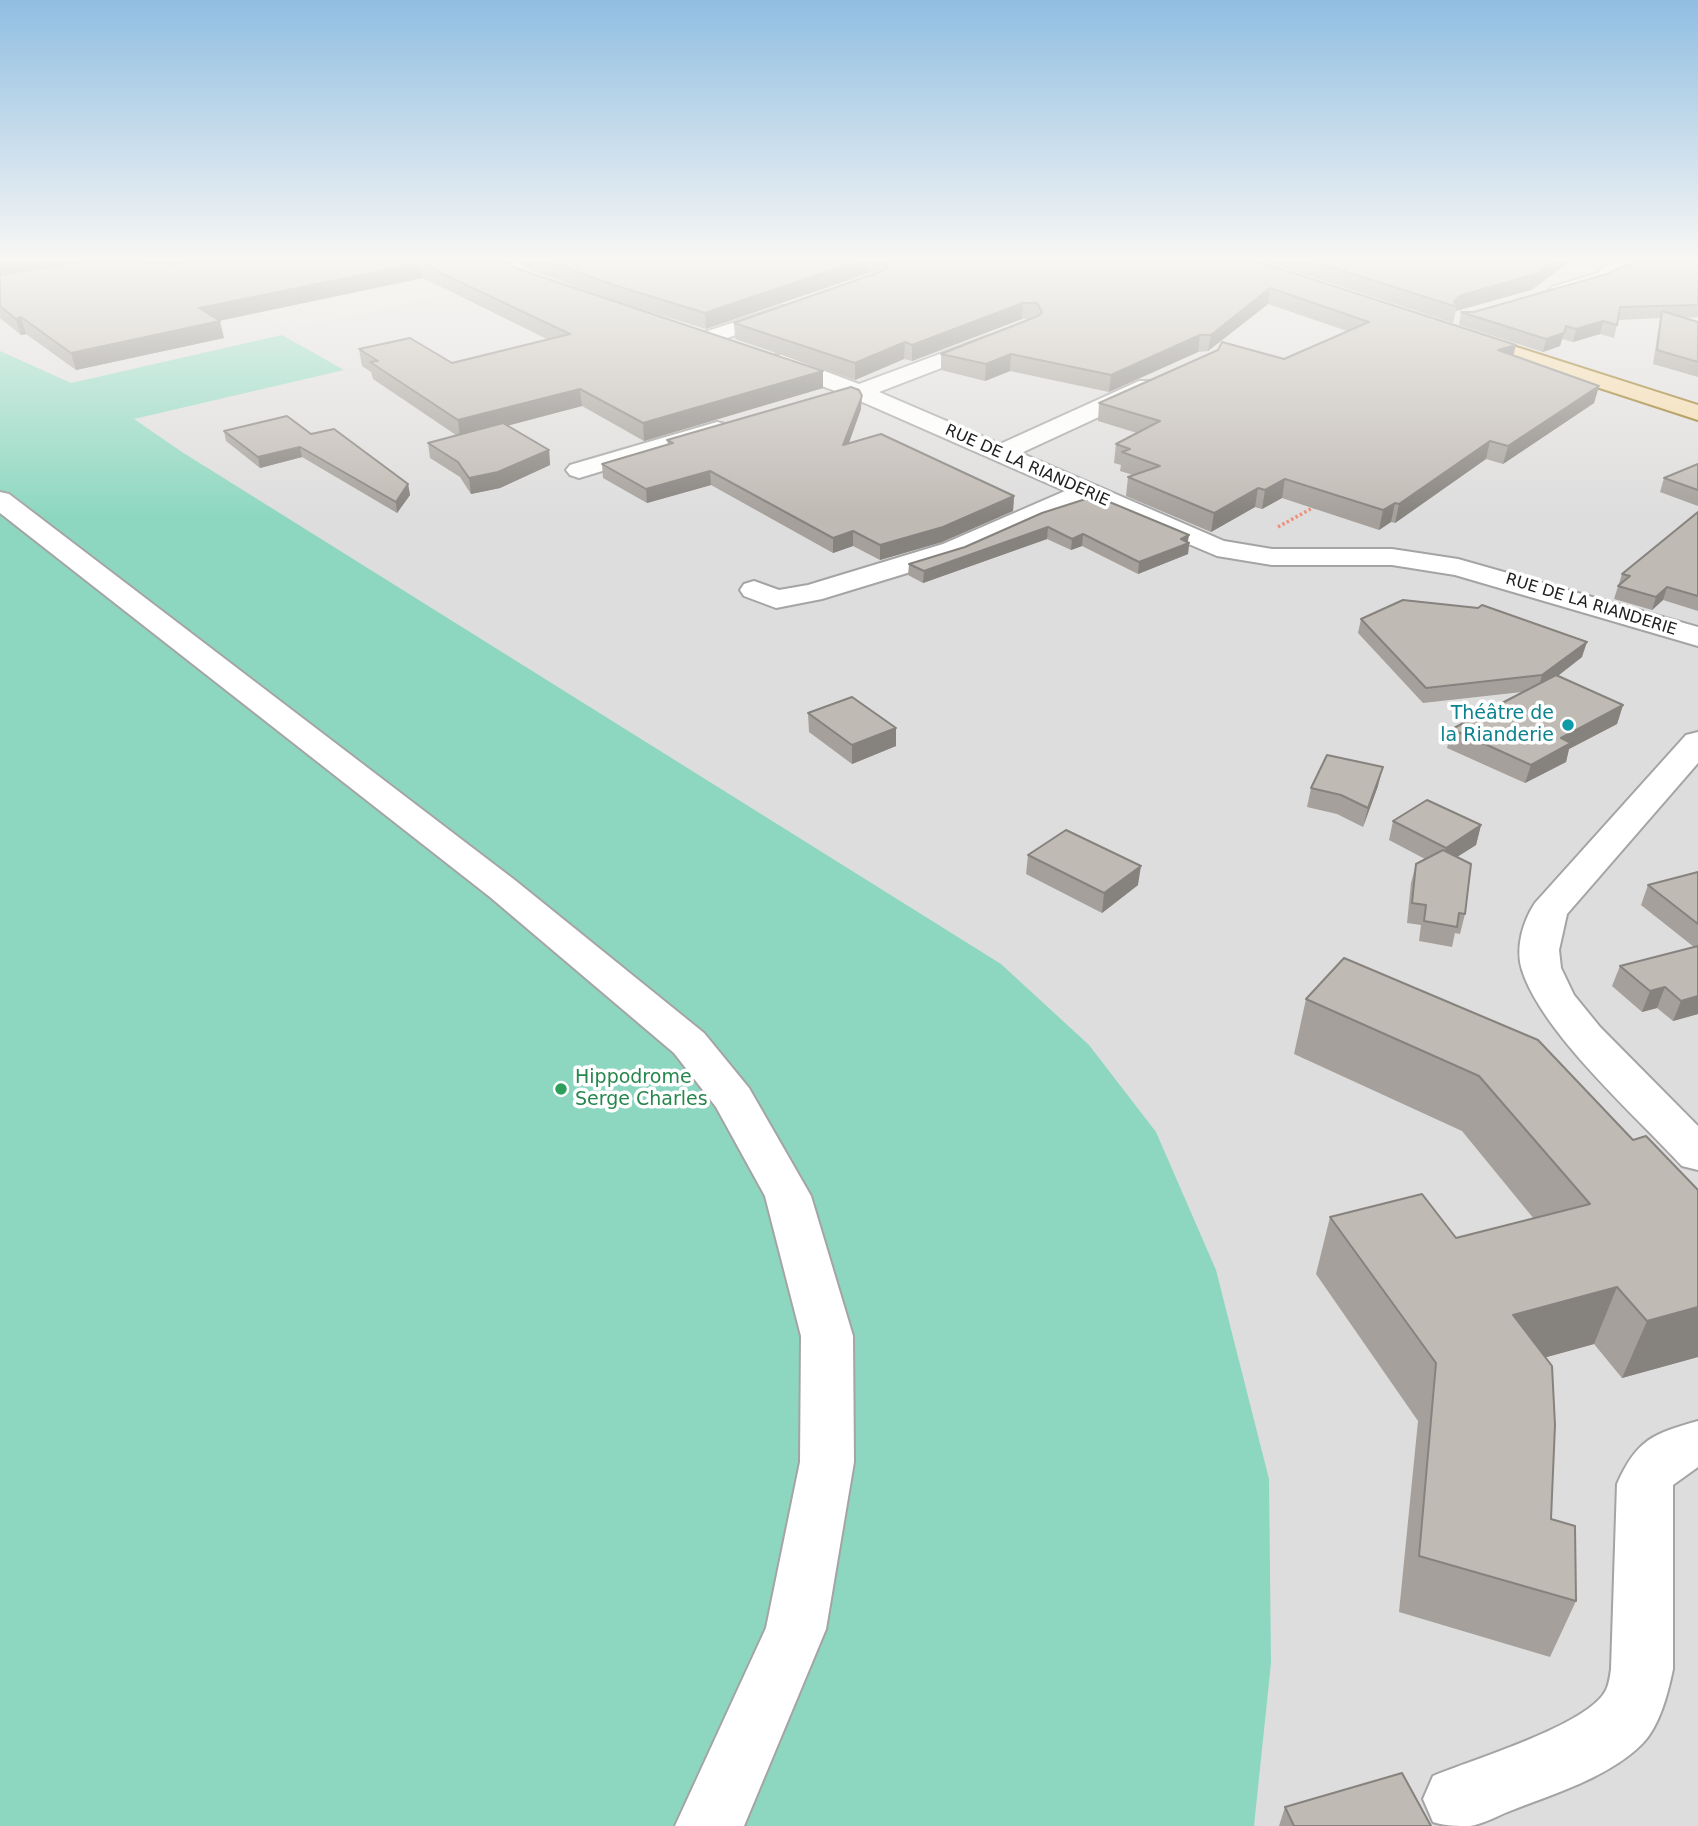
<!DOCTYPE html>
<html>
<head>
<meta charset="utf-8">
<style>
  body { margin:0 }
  canvas { display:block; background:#f0ede7 }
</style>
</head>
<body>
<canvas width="1698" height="1826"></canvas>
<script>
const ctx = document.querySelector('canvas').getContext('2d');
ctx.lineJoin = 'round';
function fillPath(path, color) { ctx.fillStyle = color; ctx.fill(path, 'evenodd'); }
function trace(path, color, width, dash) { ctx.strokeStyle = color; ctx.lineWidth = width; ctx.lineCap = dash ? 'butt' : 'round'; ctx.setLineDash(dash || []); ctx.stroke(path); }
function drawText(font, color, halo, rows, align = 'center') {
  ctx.font = font + ' "DejaVu Sans",sans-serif'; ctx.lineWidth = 7; ctx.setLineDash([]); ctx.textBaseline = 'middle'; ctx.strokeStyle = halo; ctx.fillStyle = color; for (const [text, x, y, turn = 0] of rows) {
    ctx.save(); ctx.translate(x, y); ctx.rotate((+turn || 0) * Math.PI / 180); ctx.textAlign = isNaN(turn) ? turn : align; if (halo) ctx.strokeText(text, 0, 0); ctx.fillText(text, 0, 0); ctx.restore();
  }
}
const residential = new Path2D(`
  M0,261H1698V1826H0Z`);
const pitch = new Path2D(`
  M282,335L344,370L134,419L182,452L1001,964L1089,1045L1156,1132L1216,1270L1269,1479L1271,1663L1254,1826H0V351L71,383Z`);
const parking = new Path2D(`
  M460,269L494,284L291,329L260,312Z`);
const path = new Path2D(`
  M1278,527L1316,506`);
const minor = new Path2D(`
  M1617,261H1653L1651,265L1619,272L1612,281L1566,295H1552L1549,291L1552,287L1598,273L1605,264Z
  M783,306L790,308L793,312L790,316L707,345L699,344L696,339L699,334Z
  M988,336L996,337L999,342L996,347L879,392L1000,444L1139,381H1155L1158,386L1155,391L1021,453L1224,541L1272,549H1392L1458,559L1698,627V646L1455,575L1392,565H1272L1217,556L1087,501L963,556L822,599L776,608L744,596L740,590L744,584L754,581L779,590L808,585L943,544L1065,491L851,397L766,365L763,360L766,355H782L859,384Z
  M717,422L725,424L729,429L725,434L579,478L570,475L566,470L570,465Z
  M0,492L9,494L516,881L704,1033L749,1088L811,1196L853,1336L854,1462L826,1629L744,1826H675L766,1628L800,1462L801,1336L765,1196L716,1107L674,1053L490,897L0,513Z
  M1698,732V763L1567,914L1559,950L1561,968L1574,995L1600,1027L1698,1126V1170L1682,1166C1635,1115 1542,1033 1522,970C1515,948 1523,921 1535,903L1686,735Z
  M1698,1421V1467L1673,1485V1669C1668,1693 1660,1725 1643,1743C1610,1777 1553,1794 1510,1811C1497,1816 1483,1824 1470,1826C1458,1826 1444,1826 1433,1822L1423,1799L1433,1776C1471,1760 1589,1725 1606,1690C1609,1684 1610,1676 1611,1669L1617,1484C1637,1439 1653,1434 1698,1421Z`);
const major = new Path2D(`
  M1463,330L1698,405V420L1455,341L1452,336L1455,331Z`);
const wall = new Path2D(`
  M503,261L515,268L823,371V388L644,441L582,406L507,426L549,450L550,465L500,488L471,494L460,477L430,458L428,443L456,435L373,379L371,372L362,366L359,349L452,363L549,340L423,278L219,321L224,338L76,370L26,334L21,335L0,318V275L142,263Z
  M514,261H1256L1599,386L1594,403L1503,464L1486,459L1395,523L1391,522L1379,530L1282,498L1262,509L1255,507L1211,532L1126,496L1128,477L1133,475L1120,471L1121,465L1114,463L1116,444L1137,433L1098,421L1099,403L1284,359L1347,331L1268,304L1208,351L1198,352L1109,392L1010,371L985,381L941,370V354L1030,319H1022L912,361L904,359L855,380L735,339L734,323L878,272L869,273L706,329L615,301L533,271Z
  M1263,261H1571L1531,290L1456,311L1453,323Z
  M1698,261V317L1683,318L1698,322V377L1653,364L1660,318L1618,320L1614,338L1600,334L1573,342L1562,339L1560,346L1543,352L1459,325L1461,312H1474L1610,273Z
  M861,409L849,443L1014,496L1013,511L942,542L880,560L853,546L833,553L711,485L647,503L603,478L602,464L668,445L667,440Z
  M224,431L311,434L408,484L410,495L397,513L302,457L260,468L226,441Z
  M1698,464V506L1660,492L1664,478Z
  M1698,512V611L1663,600L1652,610L1614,599L1622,574Z
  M1042,513L1189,535L1188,542L1189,543L1188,554L1138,574L1082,546L1071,550L1047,539L923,583L908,575L909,564L965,547Z
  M1478,608L1582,657L1558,676L1623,705L1617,724L1569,749L1566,762L1525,783L1447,748L1452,729L1522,692L1423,703L1358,633L1361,619Z
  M808,713L896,728V746L852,764L809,732Z
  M1378,786L1363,827L1337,814L1307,807L1311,788Z
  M1393,821L1481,825L1476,845L1457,857L1465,914L1460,934L1455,933L1452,947L1419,941L1421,925L1407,923L1411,883L1416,864L1425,859L1389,840Z
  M1028,855L1138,885L1102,913L1026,874Z
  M1698,872V1014L1673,1021L1657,1008L1642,1012L1612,986L1620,966L1694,947L1641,905L1648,885Z
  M1306,999L1633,1140L1698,1190V1357L1622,1378L1594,1344L1546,1357L1551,1519L1576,1601L1550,1657L1399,1612L1418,1421L1316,1274L1330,1217L1456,1238L1534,1219L1462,1131L1294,1054Z
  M1285,1807L1431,1826H1279Z`);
const shadedWall = new Path2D(`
  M0,261H78L0,274Z
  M157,261H180L157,263Z
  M858,261H869V273L706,329L705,313Z
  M1554,261H1571L1531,290L1456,311L1457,307L1454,302L1459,296Z
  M420,263L423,278L203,324L199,308Z
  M1270,288L1268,304L1208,351L1211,335Z
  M1023,303L1022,319L912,361V345Z
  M21,317L26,334L21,335L16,319Z
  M220,321L224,338L76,370L71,353Z
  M1603,321L1600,334L1573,342L1576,329Z
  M1566,326L1560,346L1543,352L1546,339Z
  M1200,335L1198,352L1109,392L1111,375Z
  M905,342L904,359L855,380V363Z
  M1516,345L1512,361L1498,350Z
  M1011,354L1010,371L985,381L986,364Z
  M823,371V388L644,441L643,423Z
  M1599,386L1594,403L1503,464L1508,446Z
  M580,389L582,406L460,438L458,420Z
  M862,396L861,409L843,459V445Z
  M1490,441L1486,459L1395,523L1399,504Z
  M300,447L302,457L260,468L258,457Z
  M549,450L550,465L500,488L471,494L469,478Z
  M710,471L711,485L647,503L646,489Z
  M1285,479L1282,498L1262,509L1265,490Z
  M408,484L410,495L397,513L396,502Z
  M1258,488L1255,507L1211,532L1214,513Z
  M1014,496L1013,511L942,542L880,560V545Z
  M1395,503L1391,522L1379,530L1383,510Z
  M1048,527L1047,539L923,583L924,571Z
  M853,531V546L833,553V538Z
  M1083,534L1082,546L1071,550L1072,539Z
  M1189,535L1187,543H1189L1188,554L1138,574L1139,562Z
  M1667,587L1663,600L1652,610L1656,597Z
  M1587,642L1582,657L1538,691L1542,675Z
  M1623,705L1617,724L1569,749L1566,762L1525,783L1531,765L1561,738Z
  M896,728V746L852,764V745Z
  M1383,767L1378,786L1363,827L1368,808Z
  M1481,825L1476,845L1441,867L1446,848Z
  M1141,866L1138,885L1102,913L1104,893Z
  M1665,987L1657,1008L1642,1012L1650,991Z
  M1698,996V1014L1673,1021L1681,1001Z
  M1617,1287L1594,1344L1493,1372L1513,1315Z
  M1698,1307V1357L1622,1378L1647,1321Z`);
const building = new Path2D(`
  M85,261H137L142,263L181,264L187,261H503L515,268L823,371L643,423L580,389L458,420L370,362L378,361L359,349L410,338L452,363L570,334L420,263L199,308L220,321L71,353L21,317L16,319L0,306V275Z
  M547,261H858L705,313L614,285Z
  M888,261H1256L1516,345L1498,350L1599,386L1508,446L1490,441L1399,504L1395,503L1383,510L1285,479L1265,490L1258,488L1214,513L1128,477L1160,466L1122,452L1130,449L1116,444L1160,421L1099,403L1218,350L1222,342L1284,359L1369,322L1270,288L1211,335H1200L1111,375L1011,354L986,364L941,354L1038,316L1042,312L1037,303H1023L912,345L905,342L855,363L734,323L885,270L890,264Z
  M1312,261H1554L1535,274L1459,296L1454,302L1457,307Z
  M1641,261H1698V305L1620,307L1617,325L1603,321L1576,329L1566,326L1564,333L1546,339L1461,312H1474L1610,273L1620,267Z
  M1662,311L1698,322V362L1657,350Z
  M851,387L859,390L862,396L843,445L881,434L1014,496L943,527L880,545L853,531L833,538L710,471L646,489L602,464L673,443L667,440Z
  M287,416L311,434L334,429L408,484L396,502L300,447L258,457L224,431Z
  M503,423L549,450L498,472L469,478L458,462L428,443Z
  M1698,464V490L1664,478Z
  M1095,496L1189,535L1181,539L1189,543L1139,562L1083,534L1072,539L1048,527L924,571L909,564L965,547L1042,513Z
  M1698,512V596L1667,587L1656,597L1618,586L1630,576L1622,574Z
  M1403,600L1478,608L1482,605L1587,642L1542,675L1426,688L1361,619Z
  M1556,675L1623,705L1561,738L1571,743L1531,765L1452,729Z
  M852,697L896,728L852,745L808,713Z
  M1327,755L1383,767L1368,808L1341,795L1311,788Z
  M1427,800L1481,825L1446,848L1393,821Z
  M1066,830L1141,866L1104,893L1028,855Z
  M1443,850L1471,864L1465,914L1459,913L1457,927L1424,921L1426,905L1412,903L1416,864Z
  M1698,872V924L1648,885Z
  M1698,946V996L1681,1001L1665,987L1650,991L1620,966Z
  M1344,958L1538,1040L1633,1140L1646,1136L1698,1190V1307L1647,1321L1617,1287L1513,1315L1552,1366L1555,1425L1551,1519L1575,1526L1576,1601L1419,1556L1436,1363L1330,1217L1422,1194L1456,1238L1590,1204L1479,1076L1306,999Z
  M1402,1773L1431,1826H1294L1285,1807Z`);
const markers = [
  [1568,725,7,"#0f9aa8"],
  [561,1089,7,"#2e9e5b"]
];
const farStreetnames = [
  ["RUE DE LA RIANDERIE",1027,466,24],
  ["RUE DE LA RIANDERIE",1591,605,17]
];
const cultureNames = [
  ["Théâtre de",1554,714],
  ["la Rianderie",1554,736]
];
const leisureNames = [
  ["Hippodrome",575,1078],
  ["Serge Charles",575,1100]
];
fillPath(residential, '#dedddd');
fillPath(pitch, '#8dd7c0');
fillPath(parking, '#e0e0e0');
trace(minor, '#a4a4a4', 4);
trace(major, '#8f6d0d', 4);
trace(path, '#ee8f7a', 3.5, [2.5, 2.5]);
fillPath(minor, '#fff');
fillPath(major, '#f4d9a8');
fillPath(wall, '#a5a09b');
fillPath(shadedWall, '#86827e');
fillPath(building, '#c0bab4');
trace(building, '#86827e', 2);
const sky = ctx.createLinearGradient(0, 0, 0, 517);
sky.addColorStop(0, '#90bee2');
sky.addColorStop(0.5, '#f8f7f4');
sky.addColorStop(1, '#f8f7f400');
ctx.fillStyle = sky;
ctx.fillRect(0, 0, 1698, 517);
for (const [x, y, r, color] of markers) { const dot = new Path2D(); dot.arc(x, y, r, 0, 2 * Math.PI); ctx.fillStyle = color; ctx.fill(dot); trace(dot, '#fff', 2.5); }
drawText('16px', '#202020', '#fff', farStreetnames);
drawText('19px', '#0d838f', '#fff', cultureNames, 'right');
drawText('19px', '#27864d', '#fff', leisureNames, 'left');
</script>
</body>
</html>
